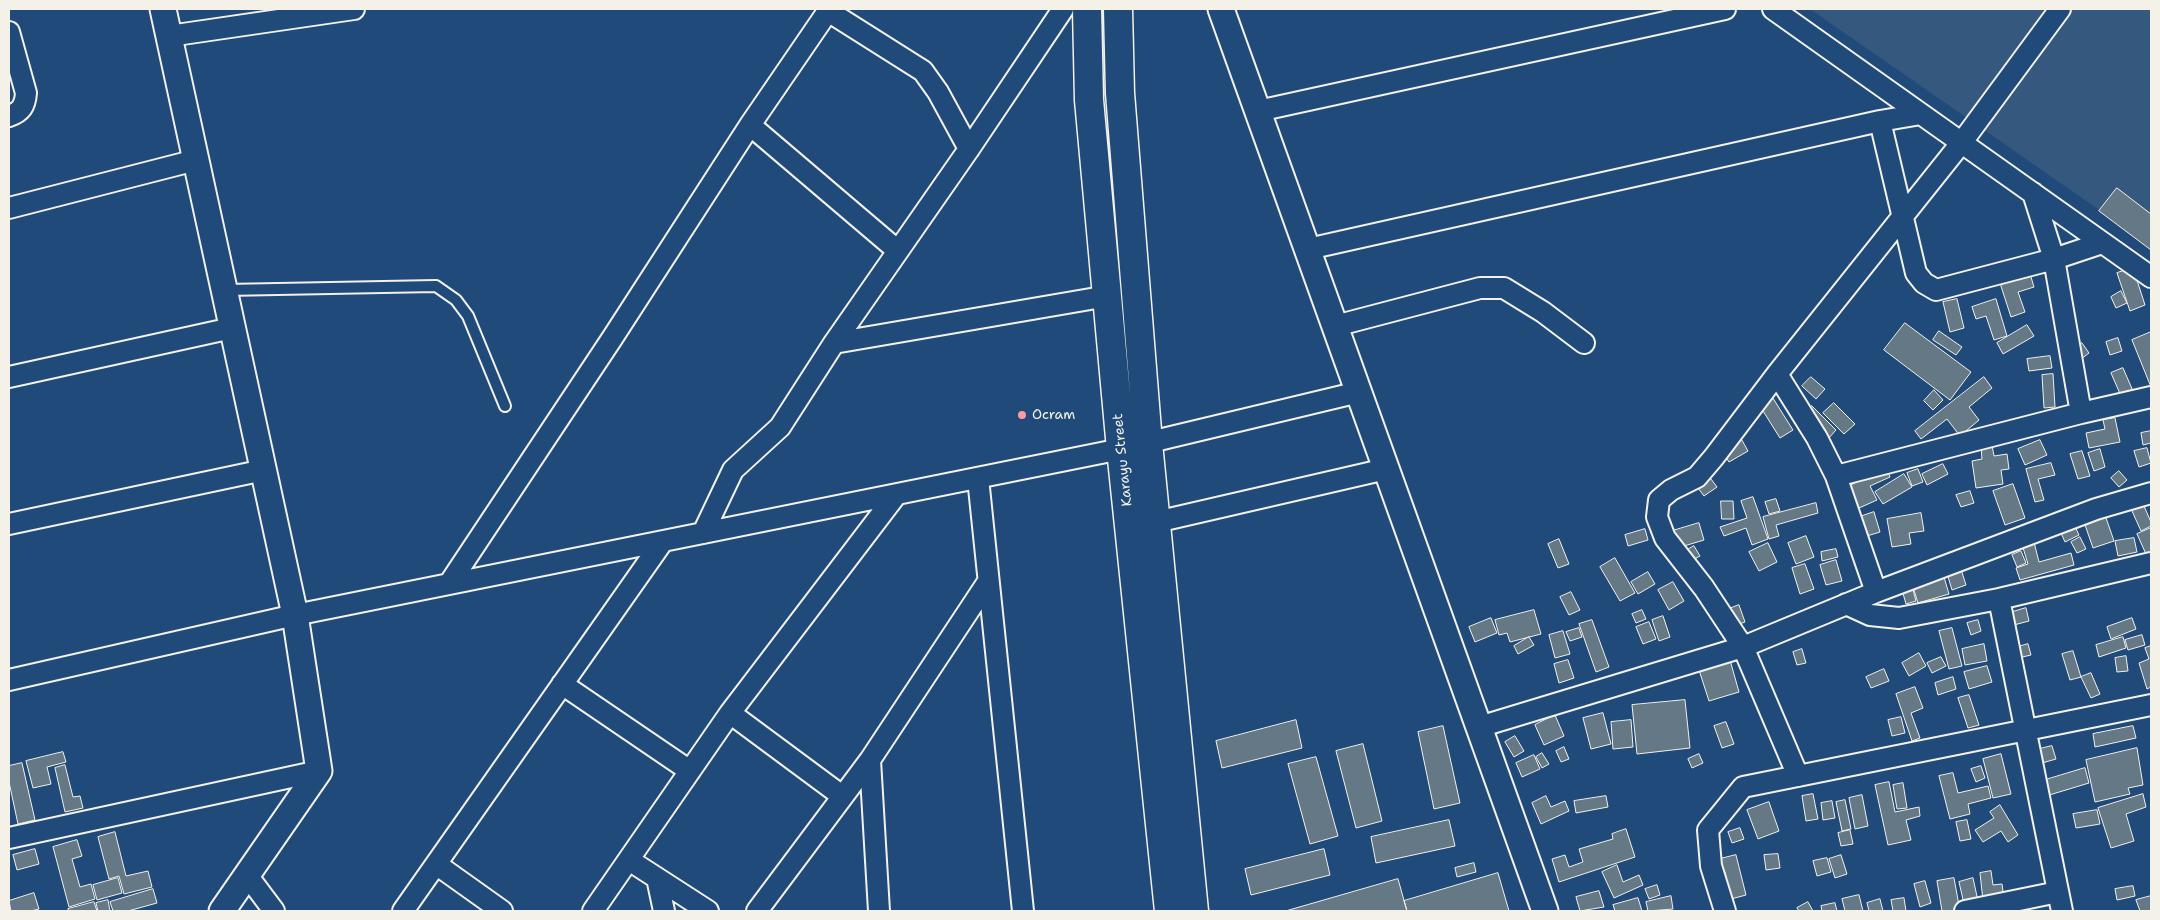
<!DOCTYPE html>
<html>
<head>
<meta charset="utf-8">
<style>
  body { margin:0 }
  #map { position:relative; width:2160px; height:920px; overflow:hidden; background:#1f4a7a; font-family:"Shantell Sans",sans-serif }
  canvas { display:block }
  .frame { position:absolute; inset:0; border:10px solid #f4f1e8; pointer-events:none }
</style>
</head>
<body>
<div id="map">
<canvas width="2160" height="920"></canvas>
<div class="frame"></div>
</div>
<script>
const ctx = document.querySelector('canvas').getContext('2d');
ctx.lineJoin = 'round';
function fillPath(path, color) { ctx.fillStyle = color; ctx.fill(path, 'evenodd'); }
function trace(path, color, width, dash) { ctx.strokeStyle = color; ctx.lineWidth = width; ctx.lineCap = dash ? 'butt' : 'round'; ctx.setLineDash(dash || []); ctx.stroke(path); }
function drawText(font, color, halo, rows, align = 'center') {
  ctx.font = font + ' "Shantell Sans",sans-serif'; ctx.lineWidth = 4.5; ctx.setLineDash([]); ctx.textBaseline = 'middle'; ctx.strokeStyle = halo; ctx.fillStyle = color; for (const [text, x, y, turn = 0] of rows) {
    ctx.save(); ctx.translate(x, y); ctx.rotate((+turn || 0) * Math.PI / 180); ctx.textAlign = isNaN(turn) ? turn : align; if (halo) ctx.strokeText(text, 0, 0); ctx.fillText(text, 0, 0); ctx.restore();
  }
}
const built = new Path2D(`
  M1810,9H2151V246Z`);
const building = new Path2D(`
  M2117,188L2151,214V250L2099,211Z
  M2028,267L2034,287L2018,292L2025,312L2011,317L1998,277Z
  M2133,268L2145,305L2130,311L2117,273Z
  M2121,291L2127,303L2116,308L2111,297Z
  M1957,299L1964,328L1950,332L1943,302Z
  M1996,299L2007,336L1994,340L1986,316L1976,319L1972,307Z
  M1905,323L1971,372L1950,400L1884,350Z
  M2027,325L2034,336L2003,354L1997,343Z
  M1939,331L1962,347L1956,355L1933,340Z
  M2151,332V387L2132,340Z
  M2118,338L2122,351L2110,355L2106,342Z
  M2082,343L2089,353L2076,363L2069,352Z
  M2050,356L2052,368L2029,371L2027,359Z
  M2123,368L2133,391L2121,396L2111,373Z
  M2053,374L2055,407L2044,408L2042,375Z
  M1811,377L1825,389L1816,399L1802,386Z
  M1984,377L1992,388L1969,407L1979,420L1960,436L1947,419L1921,439L1915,431Z
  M1934,390L1943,400L1933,410L1924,401Z
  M1771,395L1793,430L1780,438L1758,403Z
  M1834,403L1855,424L1844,434L1823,413Z
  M1812,406L1836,430L1828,439L1803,415Z
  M2115,418L2120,442L2089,448L2086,433L2105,429L2103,420Z
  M2151,431V443L2143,445L2141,433Z
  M1739,435L1748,451L1729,462L1719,446Z
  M2040,440L2047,455L2025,465L2018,449Z
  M1992,445L1994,456L2007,454L2009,469L2001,470L2003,484L1976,488L1972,461L1982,459L1981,446Z
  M2147,448L2151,463L2139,467L2134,451Z
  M2100,449L2105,467L2094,471L2088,453Z
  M2082,451L2090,476L2078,479L2070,454Z
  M1884,463L1890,477L1870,486L1877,500L1850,512L1840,490L1861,480Z
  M2051,463L2055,475L2038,479L2044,500L2035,502L2026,469Z
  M1943,464L1948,474L1927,485L1922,474Z
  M1918,469L1923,482L1912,486L1907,473Z
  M2119,471L2127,480L2119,487L2111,478Z
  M1904,474L1912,487L1883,504L1875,492Z
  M1711,479L1717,487L1704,496L1698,488Z
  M2013,484L2025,518L2005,525L1993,491Z
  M1970,491L1974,503L1961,507L1956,495Z
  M1753,497L1768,539L1752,545L1746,528L1724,536L1720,527L1747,518L1741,501Z
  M2140,497L2151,522V526L2141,531L2128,502Z
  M1776,499L1780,511L1769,514L1765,502Z
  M1721,501H1733L1734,519H1722Z
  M1816,503L1818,513L1776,525L1779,536L1769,539L1763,517Z
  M1874,512L1880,532L1857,539L1851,520Z
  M2104,512L2114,541L2093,548L2083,519Z
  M1921,513L1924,531L1909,533L1911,544L1892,547L1887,519Z
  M2072,520L2079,535L2065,542L2058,526Z
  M1699,523L1704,540L1674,549L1669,532Z
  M2151,528V552L2146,554L2137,534Z
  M1645,529L1648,540L1628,546L1625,535Z
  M1806,536L1814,557L1796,564L1788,543Z
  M2080,537L2086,549L2077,553L2071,542Z
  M2033,538L2039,562L2071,553L2074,565L2020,580L2016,568L2028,564L2021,541Z
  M2134,538L2137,552L2118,556L2115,541Z
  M1559,539L1569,564L1558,568L1548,544Z
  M1768,543L1777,562L1759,571L1749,552Z
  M1694,546L1700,556L1682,566L1677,556Z
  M1836,549L1838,557L1822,561L1821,552Z
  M2021,551L2026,563L2017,567L2012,555Z
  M1615,558L1635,593L1620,601L1600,567Z
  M1836,560L1842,581L1826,585L1820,565Z
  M1805,564L1814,589L1800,594L1792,568Z
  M1960,566L1966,585L1952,590L1946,570Z
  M1648,572L1655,584L1638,594L1631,582Z
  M1944,577L1949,594L1918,603L1913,587Z
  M1673,582L1684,601L1669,610L1658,590Z
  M1912,586L1916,601L1906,604L1902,590Z
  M1571,592L1580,610L1569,615L1560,597Z
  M1739,605L1745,622L1734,626L1729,609Z
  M2026,608L2029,621L2010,626L2006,614Z
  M1534,610L1541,634L1510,642L1507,633L1499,635L1495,620Z
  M1642,610L1646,619L1636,623L1632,614Z
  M1663,616L1670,637L1659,641L1652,620Z
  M1491,618L1497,633L1475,642L1469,627Z
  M2132,618L2136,629L2111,639L2107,627Z
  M1592,620L1609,667L1596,672L1579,624Z
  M1978,620L1981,631L1971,635L1967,623Z
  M1649,622L1656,639L1643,644L1636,627Z
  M1579,628L1582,637L1570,641L1566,632Z
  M1952,628L1962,666L1949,669L1939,631Z
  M1563,631L1570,654L1555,658L1549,635Z
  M2142,635L2145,645L2128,650L2125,640Z
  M1529,637L1534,645L1518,654L1514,646Z
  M2123,637L2126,648L2099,657L2096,645Z
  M1984,644L1987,661L1965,665L1962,649Z
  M2028,644L2031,655L2018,658L2015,648Z
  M2151,646V687L2147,689L2139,663L2149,659L2145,648Z
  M1802,649L1806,663L1797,665L1793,652Z
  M2073,651L2081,677L2070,680L2062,654Z
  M1919,653L1926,666L1909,676L1902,663Z
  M2126,656L2128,671L2117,672L2115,658Z
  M1941,657L1946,666L1932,673L1927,663Z
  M1568,660L1574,678L1559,683L1554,664Z
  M1730,660L1739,692L1709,701L1699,670Z
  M1987,666L1992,682L1969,689L1964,672Z
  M1884,669L1889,681L1871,688L1866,677Z
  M2091,673L2100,694L2091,698L2081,677Z
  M1953,677L1956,689L1938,695L1935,683Z
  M1915,687L1923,708L1911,713L1920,738L1912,741L1896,694Z
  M1969,695L1979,725L1968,728L1958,698Z
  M1685,700L1690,748L1637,754L1632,705Z
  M1603,713L1611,744L1591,749L1583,718Z
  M1555,715L1564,736L1544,745L1535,725Z
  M1901,717L1905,733L1892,736L1888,720Z
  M1296,720L1302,748L1222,768L1216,741Z
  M1631,720L1633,747L1613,749L1611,722Z
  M1726,722L1734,744L1722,748L1714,726Z
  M1443,726L1460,803L1434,809L1418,732Z
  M2133,726L2136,738L2095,747L2093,734Z
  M1515,736L1524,751L1514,757L1505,742Z
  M1363,744L1382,821L1356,828L1336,751Z
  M2052,746L2056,759L2035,765L2031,751Z
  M1564,747L1569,759L1561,762L1556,751Z
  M2137,748L2143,785L2128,788L2130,794L2095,802L2086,760Z
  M63,752L66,762L47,767L51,784L33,788L26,761Z
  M1542,753L1549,764L1542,768L1536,757Z
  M1699,754L1703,763L1692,768L1688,759Z
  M2001,754L2011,794L1993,798L1983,759Z
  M1534,755L1540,769L1522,777L1516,763Z
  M1316,757L1338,836L1310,844L1288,764Z
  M22,763L35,820L18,824L9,782V766Z
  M65,765L73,797L80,796L83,808L65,812L55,768Z
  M1981,766L1985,778L1976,782L1971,769Z
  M2085,768L2089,783L2046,796L2042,781Z
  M1953,773L1958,793L1988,786L1991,798L1968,804L1970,814L1950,819L1939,776Z
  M1889,782L1895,812L1919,807L1920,816L1906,820L1911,840L1888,845L1875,785Z
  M1903,783L1907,808L1897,809L1893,785Z
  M1813,794L1818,819L1806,821L1802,796Z
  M2143,794L2146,807L2126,814L2134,841L2111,848L2098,808Z
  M1862,795L1868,826L1855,829L1849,798Z
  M1546,796L1551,807L1565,801L1569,811L1541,824L1532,803Z
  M1606,796L1608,807L1576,813L1574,801Z
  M1845,800L1851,829L1842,831L1836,802Z
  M1832,801L1835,818L1823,820L1821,803Z
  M1769,802L1779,831L1758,839L1747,810Z
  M2000,805L2018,835L2008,842L2001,831L1983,842L1975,830L1994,818L1990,812Z
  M2097,810L2100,824L2076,828L2073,814Z
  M1449,820L1455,846L1376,863L1371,837Z
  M1967,820L1971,839L1960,841L1956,822Z
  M1740,828L1744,839L1732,843L1728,832Z
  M1626,829L1635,857L1559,882L1552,859L1565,855L1569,867L1583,862L1579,849L1613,839L1612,834Z
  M1850,830L1853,844L1841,846L1838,833Z
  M115,832L126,876L148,871L152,887L124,894L119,876L109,879L98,837Z
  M77,840L82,856L72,859L80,887L91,884L95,899L69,907L53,847Z
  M35,849L39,864L17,870L13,855Z
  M1324,849L1330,875L1251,895L1245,869Z
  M1778,854L1780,868L1766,870L1764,855Z
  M1736,855L1746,895L1731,899L1725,872L1712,875L1708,862Z
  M1841,855L1847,874L1835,878L1829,859Z
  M1827,858L1831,872L1817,876L1813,861Z
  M1474,863L1476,872L1457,877L1455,868Z
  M1617,865L1623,882L1639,875L1643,885L1614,898L1602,872Z
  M1991,871L1993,885L2002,884L2004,899L1983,901L1980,873Z
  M1498,873L1509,911H1407L1404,901Z
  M118,878L122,893L97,900L93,885Z
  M1954,878L1960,911H1942L1937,881Z
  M1973,878L1978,901L1964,904L1959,882Z
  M1398,879L1407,911H1286Z
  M1925,881L1931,903L1920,907L1914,884Z
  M1657,885L1660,895L1649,899L1645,889Z
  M2133,886L2135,896L2117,900L2115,889Z
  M153,889L157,903L128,911H113L110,902Z
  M1599,891L1604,907L1580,911L1576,897Z
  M34,893L39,909L31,911H11L9,901Z
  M1859,895L1863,911H1845L1842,899Z
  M1671,896L1673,909L1648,911L1646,902Z
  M2151,896V911H2140L2136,900Z
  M1638,898L1642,911H1615L1613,905Z
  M1904,898L1906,911H1893L1891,900Z
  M1880,899L1883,911H1869L1867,903Z
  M108,900L110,911H98L96,903Z
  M94,902L97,911H69L68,909Z
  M1808,902L1813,911H1799L1797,908Z
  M1835,903L1837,911H1822L1821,906Z`);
const service = new Path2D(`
  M225,290L436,286L456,300L468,316L505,406`);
const minor = new Path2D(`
  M1773,9L2151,277
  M9,32L26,93C25,106 21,112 9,116
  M169,36L354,9
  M1258,111L1725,9
  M1880,121L1916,273L1924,283L1936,290L2054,259L2102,243
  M750,125L898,251
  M2033,193L2054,259L2081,413
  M9,208L196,160
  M1308,249L1880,121L1921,114
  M1335,326L1480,288H1504L1543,312L1584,343
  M834,343L1108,296
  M1777,374L1817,438L1836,476L1876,592
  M9,377L232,328
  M1836,476L2081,413L2151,397
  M978,478L1023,911
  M1156,522L1386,469
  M9,524L264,470
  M703,533L733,470L780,427L834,343L969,149L1063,9
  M449,584L613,337L750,125L828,11L923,71L938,92L969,149
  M1999,599L2062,911
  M1846,604L1870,615L1899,618L1999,599L2151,563
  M9,680L295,615L1121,449L1359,392
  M562,684L690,771
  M730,713L842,796
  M1479,727L1743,647L1876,592L2096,509L2151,493
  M870,760L879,911
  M1798,776L1743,647L1704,588L1665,538L1657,517L1659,500L1671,490L1697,477L1714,457L1777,374L1962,142L2060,9
  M9,838L319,771
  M629,860L708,911
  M436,864L502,911
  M247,875L274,911
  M657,878L664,911
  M403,911L663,541
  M593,911L730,713L896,495
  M757,911L870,760L987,583
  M1725,911L1711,866L1708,830L1743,787L2151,705
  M1965,911L2058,892`);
const tertiary = new Path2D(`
  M163,9L295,615L319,771L222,911
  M1221,9L1545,911`);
const secondary = new Path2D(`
  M1087,9L1089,100L1121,449L1169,911
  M1118,9L1120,93L1148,443L1194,911`);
const markers = [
  [1022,415,5,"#ff9aa2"]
];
const poiNames = [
  ["Ocram",1032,415]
];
const streetNames = [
  ["Karayu Street",1123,460,-96]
];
fillPath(built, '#34587e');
fillPath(building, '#647886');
trace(building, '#f4f1e8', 1);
trace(service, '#f4f1e8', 14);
trace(minor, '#f4f1e8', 24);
trace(tertiary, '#f4f1e8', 29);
trace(secondary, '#f4f1e8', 31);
trace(service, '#1f4a7a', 10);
trace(minor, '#1f4a7a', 20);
trace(tertiary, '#1f4a7a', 25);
trace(secondary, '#1f4a7a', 28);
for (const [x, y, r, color] of markers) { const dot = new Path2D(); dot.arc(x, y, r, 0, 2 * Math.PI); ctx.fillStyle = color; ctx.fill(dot); trace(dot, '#1f4a7a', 2); }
drawText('14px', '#f4f1e8', '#1f4a7a', poiNames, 'left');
drawText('14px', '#f4f1e8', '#1f4a7a', streetNames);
</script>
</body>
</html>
